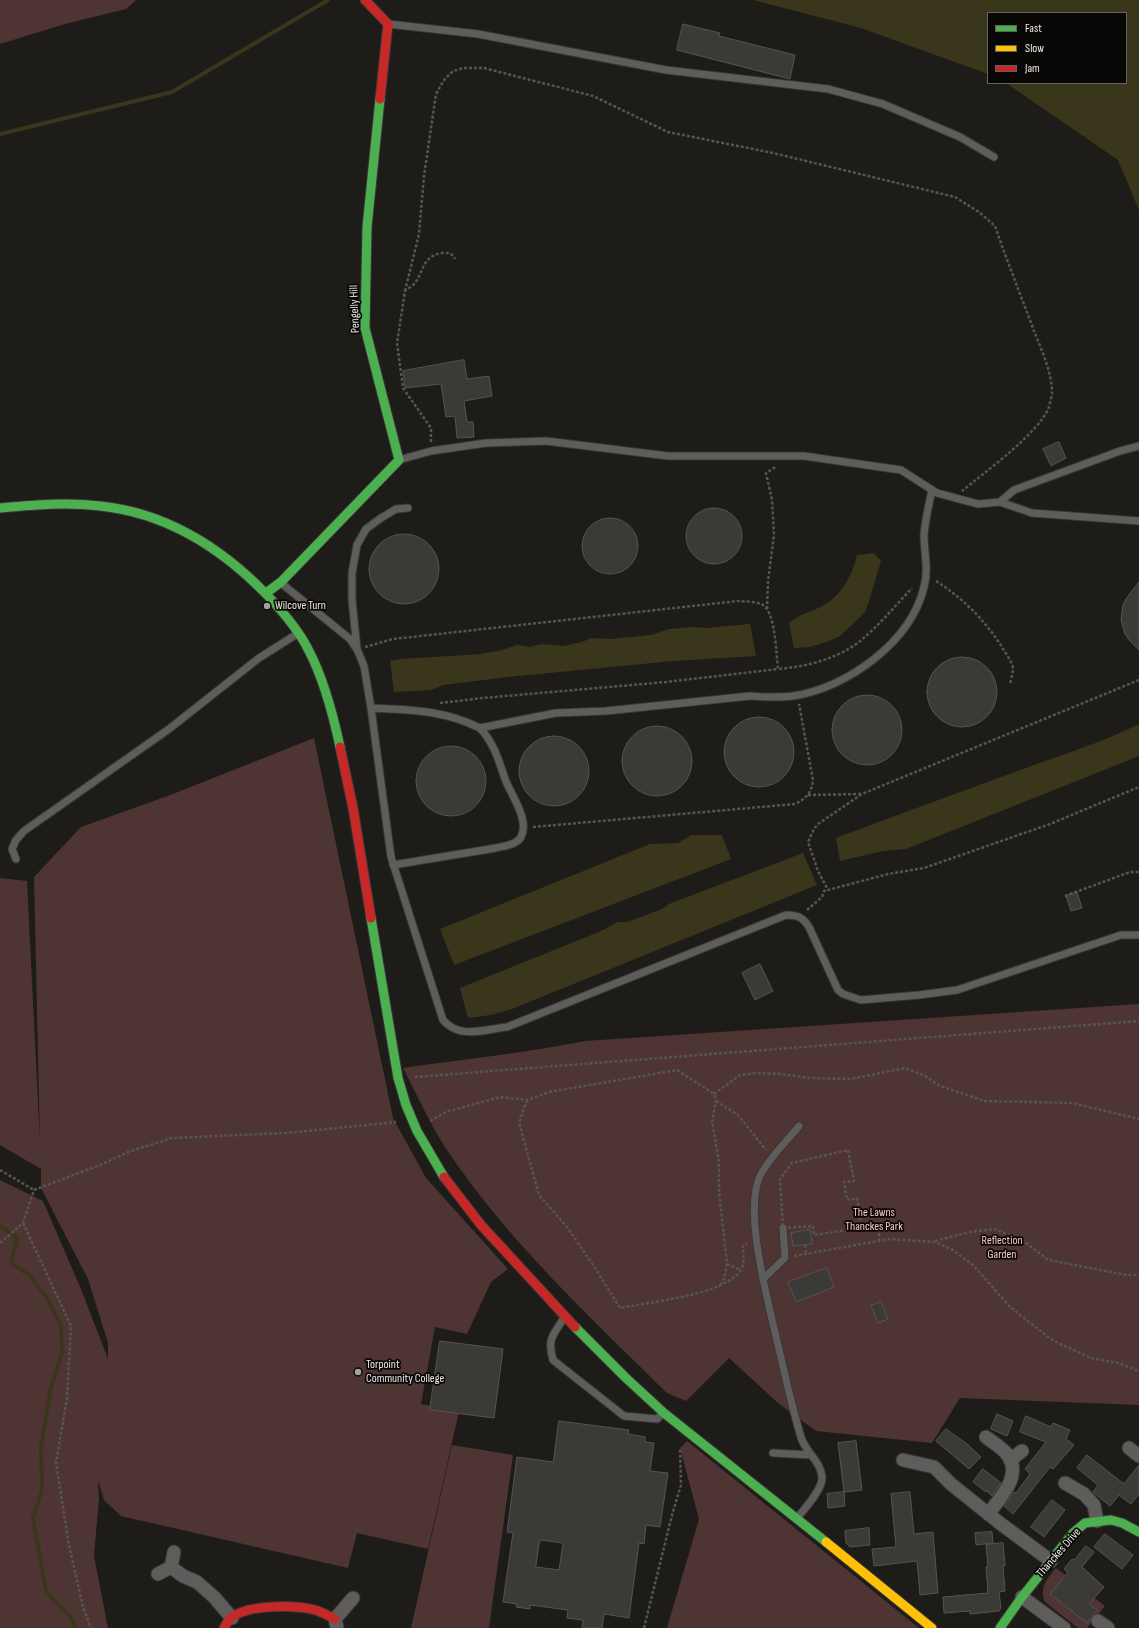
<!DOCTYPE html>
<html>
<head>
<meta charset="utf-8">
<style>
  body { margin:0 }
  #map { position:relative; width:1139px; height:1628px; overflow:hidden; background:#1e1c19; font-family:"Sofia Sans Condensed",sans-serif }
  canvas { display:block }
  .legend { position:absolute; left:987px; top:12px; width:140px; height:72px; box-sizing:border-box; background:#080705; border:1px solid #64615f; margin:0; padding:5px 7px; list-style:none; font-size:12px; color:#ede9e6 }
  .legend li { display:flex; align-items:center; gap:8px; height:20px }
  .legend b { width:20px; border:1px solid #64615f }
</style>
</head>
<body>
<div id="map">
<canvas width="1139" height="1628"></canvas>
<ul class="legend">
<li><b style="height:5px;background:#4caf50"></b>Fast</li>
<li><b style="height:5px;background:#ffc107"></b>Slow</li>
<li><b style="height:5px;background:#c62828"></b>Jam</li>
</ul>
</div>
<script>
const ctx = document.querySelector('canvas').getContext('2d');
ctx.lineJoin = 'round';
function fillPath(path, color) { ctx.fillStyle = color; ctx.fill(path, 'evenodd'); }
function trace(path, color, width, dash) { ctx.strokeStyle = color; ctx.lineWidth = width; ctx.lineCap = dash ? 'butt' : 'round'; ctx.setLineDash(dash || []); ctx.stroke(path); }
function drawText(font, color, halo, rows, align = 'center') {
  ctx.font = font + ' "Sofia Sans Condensed",sans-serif'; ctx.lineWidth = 3.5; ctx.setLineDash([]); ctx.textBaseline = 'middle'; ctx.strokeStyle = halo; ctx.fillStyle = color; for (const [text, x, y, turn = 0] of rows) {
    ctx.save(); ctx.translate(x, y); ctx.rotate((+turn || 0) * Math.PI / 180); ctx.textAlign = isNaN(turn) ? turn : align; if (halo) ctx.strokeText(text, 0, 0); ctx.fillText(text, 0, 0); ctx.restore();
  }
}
const green = new Path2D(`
  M0,0H136L126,9L65,24L0,44Z
  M314,738L393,1118L426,1178L508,1269L491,1282L467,1334L435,1327L421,1404L459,1411L428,1549L357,1533L348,1568L121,1516L104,1500L98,1480L99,1498L94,1556L108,1628H0V1180L43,1201L81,1289L108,1359V1343L88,1279L41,1188V1169L0,1145V878L27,881L40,1143L34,877L81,827L173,794Z
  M1139,1004V1405L960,1398L932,1443L816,1431L778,1403L729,1358L686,1401L667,1393C591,1318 509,1242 449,1153C431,1127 418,1096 403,1068C464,1059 525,1053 585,1041Z
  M687,1441L919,1628H667L699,1519L680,1448Z
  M452,1445L513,1455L489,1628H411Z
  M1056,1568L1105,1606L1087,1628H1078L1045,1602C1039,1587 1047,1579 1056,1568Z`);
const water = new Path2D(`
  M753,0H1139V210L1118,160L1006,83H1126V13H988V74L861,28Z
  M874,553L881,561L869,601L865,612L854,623L840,636L826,642L810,647L794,648L789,623C799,614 812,612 824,605C843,594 852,575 857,555Z
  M750,624L756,656L673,661L508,677L443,685L431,690L394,692L390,661L401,659L481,654L502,650L517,645L530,647L541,644L563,646L582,642L591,638L611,639L651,635L669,629L692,627L706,628Z
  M1139,724V756L906,849L883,851L840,861L836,838C899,814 963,791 1026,768C1064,754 1103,742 1139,724Z
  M691,835H722L731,859L454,965L440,929L650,844L678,843Z
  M803,853L817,885L512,1009L491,1015L468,1018L460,988L601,931L618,922H627L662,909L669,904Z`);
const stream = new Path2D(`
  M0,134L172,92L328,0
  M0,1226L17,1238L11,1263L29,1275L45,1295L61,1325L62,1353L51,1387L41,1447L42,1490L33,1518L46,1591L71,1618L76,1628`);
const building = new Path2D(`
  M683,24L720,33L719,36L795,55L790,79L677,50Z
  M464,360L467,379L489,376L492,396L464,401L467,422H473L474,437L457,438L455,416L446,417L441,384L405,388L403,371Z
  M1059,442L1066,458L1051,466L1043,449Z
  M686 536a28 28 0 1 1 56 0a28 28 0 1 1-56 0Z
  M582 546a28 28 0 1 1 56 0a28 28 0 1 1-56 0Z
  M369 569a35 35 0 1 1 70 0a35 35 0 1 1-70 0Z
  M1139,582V650L1129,640L1125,634L1121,620L1123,605L1126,599Z
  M927 692a35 35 0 1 1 70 0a35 35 0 1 1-70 0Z
  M832 730a35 35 0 1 1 70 0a35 35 0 1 1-70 0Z
  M724 752a35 35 0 1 1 70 0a35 35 0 1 1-70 0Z
  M622 761a35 35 0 1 1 70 0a35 35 0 1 1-70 0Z
  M519 771a35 35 0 1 1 70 0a35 35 0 1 1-70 0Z
  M416 781a35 35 0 1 1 70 0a35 35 0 1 1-70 0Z
  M1077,892L1082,908L1071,911L1066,896Z
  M760,964L773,991L755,1000L742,973Z
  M810,1230L812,1244L793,1246L791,1233Z
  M827,1268L834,1287L796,1302L788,1282Z
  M881,1302L888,1319L878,1323L871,1306Z
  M440,1341L503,1349L494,1418L430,1410Z
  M997,1414L1013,1421L1007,1436L991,1429Z
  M1026,1416L1051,1427L1053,1423L1070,1430L1066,1439L1074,1445L1053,1469L1050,1467L1013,1514L1004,1506L1014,1492L1016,1493L1030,1474L1025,1469L1046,1442L1020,1432Z
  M559,1421L629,1430L628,1434L645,1437V1442L654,1443L650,1471L668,1473L660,1527L646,1525L644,1544L639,1543L629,1618L604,1614L602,1628H582L583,1620L567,1618L568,1610L530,1605V1609L516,1607L517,1604L503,1602L513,1533L507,1532L517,1457L553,1462ZM540,1540L563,1543L559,1570L536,1567Z
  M946,1429L967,1444L981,1457L969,1469L936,1441Z
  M856,1441L862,1490L844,1492L838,1443Z
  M1087,1455L1124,1484L1139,1465V1494L1131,1504L1119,1495L1110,1506L1093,1492L1098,1485L1077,1468Z
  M983,1469L1001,1483L992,1496L987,1491L986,1492L973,1482Z
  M844,1492L845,1506L828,1508L827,1494Z
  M910,1492L914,1534L933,1532L938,1593L920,1595L917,1561L874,1566L872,1549L896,1547L891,1494Z
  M1052,1500L1065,1510L1044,1537L1031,1527Z
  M869,1528L870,1545L850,1547L846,1543L845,1531Z
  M992,1532L993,1543L976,1545L975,1533Z
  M1105,1534L1133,1555L1122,1569L1094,1547Z
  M1003,1543L1005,1566H1003L1005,1591L999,1592L1001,1608L999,1611L970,1614V1611L944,1613L943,1597L988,1593L986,1567H988L986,1545Z
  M1086,1546L1094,1552L1082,1567L1104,1587L1089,1604L1097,1610L1087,1623L1050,1594L1068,1572L1064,1569L1072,1559L1074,1560Z`);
const path = new Path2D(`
  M405,291L419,234L424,176L436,94L444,80L453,71L464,68H484L593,96L668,132L773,153L955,197L979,212L995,226C1007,261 1021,296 1034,331C1041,348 1052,373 1052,392C1052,396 1050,402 1049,407C1039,433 985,472 962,491
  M431,442V428L403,388L397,343L405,291C407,289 411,287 413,285C424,274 421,256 442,253C448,252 452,253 455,259
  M936,581C964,599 988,623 1005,652C1008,657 1012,662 1013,668C1013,673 1011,679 1010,684
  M767,609L768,581L774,535L772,500L766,473L777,466
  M365,647L393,639L738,601C745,602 757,601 763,605C776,614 776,654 778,669C801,667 824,662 845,651C868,639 894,607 912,588
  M1139,680L862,794L818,824L814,829L808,842L818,871L828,890L888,874L924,868L1050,824L1139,787
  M440,703L483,698L666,682L778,669
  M808,795L861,794
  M533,827L795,804C806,799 812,792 813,780L799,704
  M1065,896L1130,872H1139
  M807,910L822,897L824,891L828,890
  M415,1077L1139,1021
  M714,1094L740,1075L756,1073L781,1074L809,1078L851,1079L905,1068L927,1077L940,1086L985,1101L1072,1103L1139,1119
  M527,1100L519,1123L539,1195L567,1227L597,1271L620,1308C649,1302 725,1295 741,1270C745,1263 743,1253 743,1246L747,1244
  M716,1101L738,1115L766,1150
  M430,1121L446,1112L500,1097L527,1100L549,1092L677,1070L714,1094L716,1101L712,1121L719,1162V1191L727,1264L724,1279L719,1287
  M848,1150L854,1181L844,1182L847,1200L857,1198L861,1218L854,1229L814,1235L813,1226L783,1228L780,1179L792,1163Z
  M0,1170L34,1190
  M34,1190L100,1165L128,1152L172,1138L286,1133L396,1122
  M23,1223L71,1326L67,1398L56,1463L69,1545L83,1607L91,1628
  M879,1233V1241
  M935,1241L970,1232L995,1229L1025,1242L1048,1260L1127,1275H1139
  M0,1243L23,1223L34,1190
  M805,1245L806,1254
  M794,1256L890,1239L935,1242L953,1250L974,1266L1009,1306L1052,1340L1091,1358L1118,1363L1139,1371
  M727,1264L741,1270
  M644,1628L672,1515L681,1485L680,1448`);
const lane = new Path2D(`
  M388,24L478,34L666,70L828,89L883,104L960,137L994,157
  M399,460L431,451L486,443L546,441L668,456H804L901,470L937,493L978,504L1000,502L1032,513L1139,521
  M1000,502L1014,490L1120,451L1139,446
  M408,508L396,509L381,518L366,529L357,545L352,573V600L357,649L364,666L371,708L391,857L443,1020C460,1040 485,1029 507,1027L786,915C797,915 803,917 809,927L838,990L843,994L861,1000L919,995L957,990L1121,935H1139
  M281,583L350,639L356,648
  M371,708C411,710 444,710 480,728
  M16,859L12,849L16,840L24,831L169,729L259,658L297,634
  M393,865L496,848C504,846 517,845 521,837C530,820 511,795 505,779C499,761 494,743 480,728L556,713L606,711L750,696C765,697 778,698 793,696C847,688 911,642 924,587C929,570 924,552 924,535C925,520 929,504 932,490
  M763,1279L785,1258L783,1228
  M564,1318C553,1335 547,1339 553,1360L624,1416L657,1419L662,1414
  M773,1453L811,1455
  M798,1517C805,1508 823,1489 822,1477C821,1461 805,1452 801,1437C790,1401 783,1365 774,1328C766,1292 744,1210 760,1176C769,1158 786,1142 799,1126`);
const street = new Path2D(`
  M986,1437C992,1442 1001,1447 1006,1453C1024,1474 1001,1497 988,1514
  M1129,1448L1139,1456
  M903,1460L934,1467L951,1484L1001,1524L1051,1561
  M1010,1460L1022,1451
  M1065,1483L1084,1494L1094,1505L1097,1521
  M171,1567L174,1552
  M158,1574L171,1567L183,1576L197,1582L214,1597L232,1618
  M1022,1597L1064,1628
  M1098,1621L1108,1628
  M337,1628L335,1619L353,1598`);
const fast = new Path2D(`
  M0,508C34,505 66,502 100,506C167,513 222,548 268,596C283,612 298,629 308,649C324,679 333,714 340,747
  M266,593L281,582L399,460L365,328L367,227L380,99
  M371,918L398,1078L406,1105L417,1131L444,1177
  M575,1327L626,1378L664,1413L826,1542
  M1000,1628L1022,1597L1073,1533L1085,1523L1111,1520L1122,1523L1139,1532`);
const slow = new Path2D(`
  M826,1542L932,1628`);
const jam = new Path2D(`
  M365,0L388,24L380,99
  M340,747L353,808L371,918
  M444,1177L481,1225L575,1327
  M224,1628C226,1625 228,1620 231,1618C248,1604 295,1605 315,1610C322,1612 329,1616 335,1619`);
const markers = [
  [267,606,4,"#a5a19e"],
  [358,1372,4,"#a5a19e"]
];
const streetNames = [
  ["Pengelly Hill",355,309,-92],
  ["Thanckes Drive",1059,1553,-49]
];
const poiNames = [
  ["Wilcove Turn",275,606],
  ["Torpoint",366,1365],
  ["Community College",366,1379]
];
const parkNames = [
  ["The Lawns",874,1213],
  ["Thanckes Park",874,1227],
  ["Reflection",1002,1241],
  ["Garden",1002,1255]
];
fillPath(green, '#4e3432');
fillPath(water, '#3a361c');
trace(stream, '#3a361c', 4);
fillPath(building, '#3b3a37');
trace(building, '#565451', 1);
trace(lane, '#393736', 9);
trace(street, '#393736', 15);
trace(fast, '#393736', 11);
trace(slow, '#393736', 11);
trace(jam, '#393736', 11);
trace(path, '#575553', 2.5, [3, 2]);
trace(lane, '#5f5d5b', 7);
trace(street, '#5f5d5b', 13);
trace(fast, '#4caf50', 9);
trace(slow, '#ffc107', 9);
trace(jam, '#c62828', 9);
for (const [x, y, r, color] of markers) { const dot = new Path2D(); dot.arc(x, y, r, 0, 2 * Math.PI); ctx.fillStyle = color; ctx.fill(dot); trace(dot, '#080705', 1.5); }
drawText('12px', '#ede9e6', '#080705', streetNames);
drawText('12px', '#ede9e6', '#080705', poiNames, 'left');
drawText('12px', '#fdc9c4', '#080705', parkNames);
</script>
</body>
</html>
